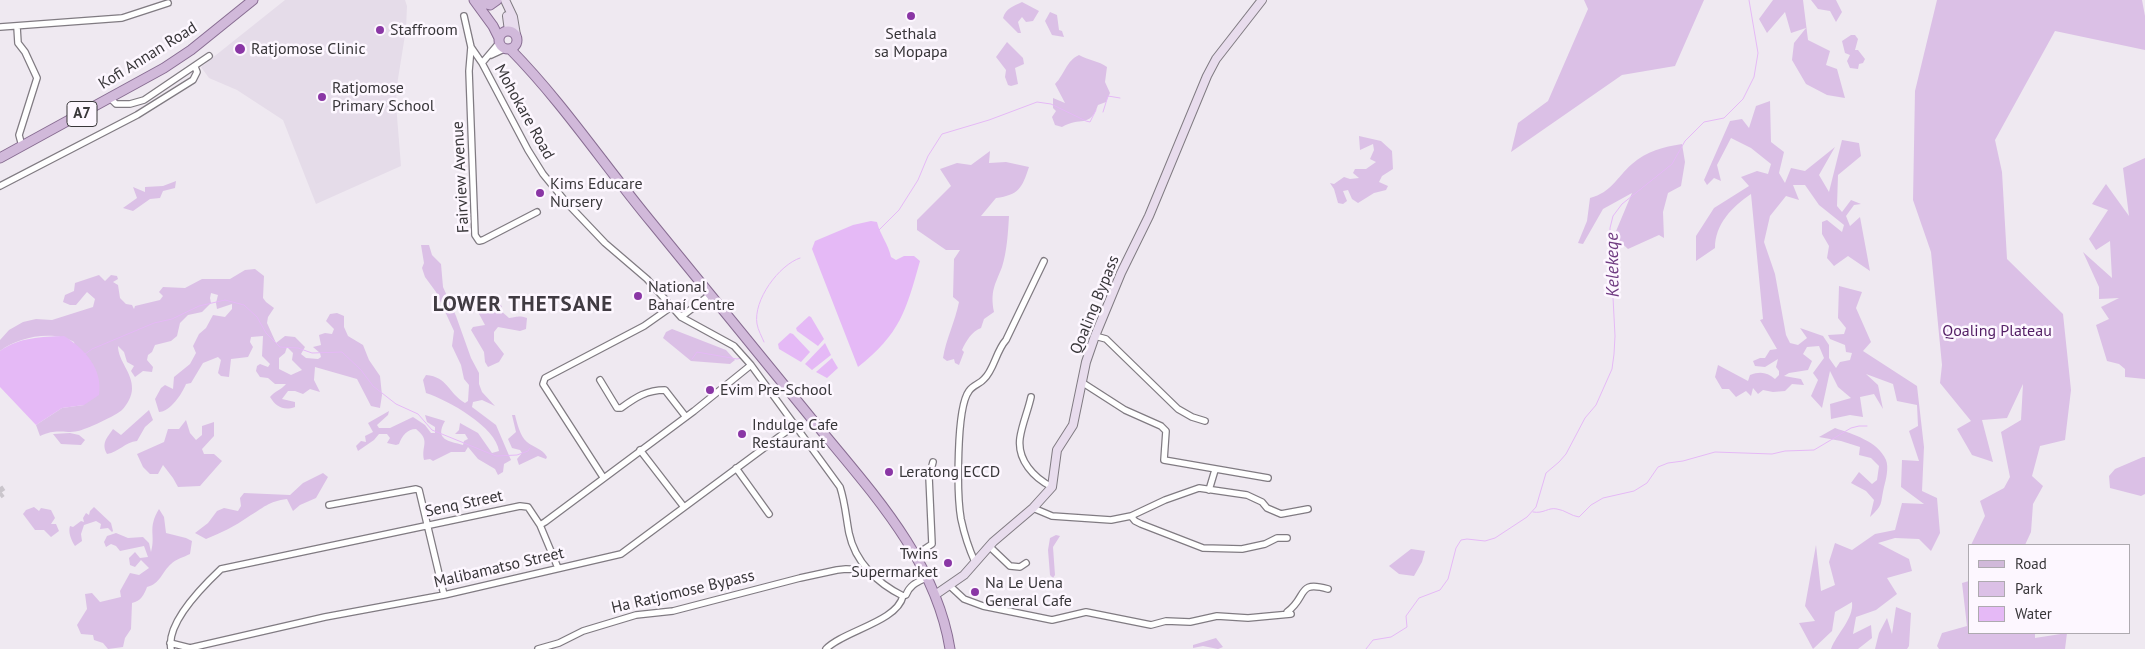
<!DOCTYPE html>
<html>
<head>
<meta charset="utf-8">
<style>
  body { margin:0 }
  #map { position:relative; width:2145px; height:649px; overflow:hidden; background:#efe9f1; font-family:"PT Sans",sans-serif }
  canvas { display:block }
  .legend { position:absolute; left:1968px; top:544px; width:162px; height:90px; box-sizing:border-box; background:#fdf7ff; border:1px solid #aeaab0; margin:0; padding:6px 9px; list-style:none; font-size:15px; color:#383639 }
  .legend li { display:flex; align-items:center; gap:10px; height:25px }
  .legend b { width:25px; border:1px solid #aeaab0 }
</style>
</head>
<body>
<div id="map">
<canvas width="2145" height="649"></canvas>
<ul class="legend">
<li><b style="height:6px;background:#d1b9da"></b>Road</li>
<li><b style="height:14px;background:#dbc0e6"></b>Park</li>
<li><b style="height:14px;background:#e5b9f6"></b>Water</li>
</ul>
</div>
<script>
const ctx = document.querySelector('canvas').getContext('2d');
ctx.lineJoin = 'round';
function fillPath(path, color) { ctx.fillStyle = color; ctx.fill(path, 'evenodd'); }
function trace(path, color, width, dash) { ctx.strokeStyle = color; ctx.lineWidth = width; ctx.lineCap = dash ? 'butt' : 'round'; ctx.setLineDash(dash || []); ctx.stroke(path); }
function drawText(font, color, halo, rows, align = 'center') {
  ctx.font = font + ' "PT Sans",sans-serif'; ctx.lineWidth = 5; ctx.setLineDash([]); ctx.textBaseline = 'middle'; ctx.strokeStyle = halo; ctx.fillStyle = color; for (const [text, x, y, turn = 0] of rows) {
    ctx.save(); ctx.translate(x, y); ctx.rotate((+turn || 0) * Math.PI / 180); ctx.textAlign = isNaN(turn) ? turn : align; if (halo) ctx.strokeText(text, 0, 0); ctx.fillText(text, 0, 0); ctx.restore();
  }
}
const built = new Path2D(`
  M285,0H405L407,6L406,29L397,85L396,104L401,166L316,204L283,120L237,90L209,78L201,67Z`);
const green = new Path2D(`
  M1584,0H1704L1675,66L1622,75L1511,152L1518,123L1548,101L1588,9Z
  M1773,0H1803L1808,40L1830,51L1826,65L1837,69L1845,98L1827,95L1806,84L1792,60L1794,43L1806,28L1791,33L1785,12L1767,33L1759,19Z
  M1811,0H1836L1842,12L1836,22L1830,11L1818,9Z
  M1937,0H2142L2145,16V50L2055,31L1995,140L2002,172L2007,259L2063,314L2071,390L2065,440L2040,446L2032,476L2043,486L2033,504L2031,532L2025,545H1971L1985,516L1980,501L2004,488L2010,477L2001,432L2021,420L2023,384L2007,418L1982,420L1993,462L1972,455L1957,429L1971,421L1940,383L1942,365L1931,252L1913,200L1915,91Z
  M1022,2L1039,11L1033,21L1026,22L1022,17L1018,22L1021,33H1018L1003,18C1006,8 1014,6 1022,2Z
  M1050,12L1057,15L1059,30L1062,31L1064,37L1052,35L1045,21Z
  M1851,35H1855L1858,39L1855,50H1858L1865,59L1863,63L1859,64L1858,69L1850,68L1847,61L1850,55L1845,53L1842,41Z
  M1007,42L1023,58L1024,64L1015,68L1018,84L1011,86L1008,85L1005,77L1006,70L996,57Z
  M1079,55C1088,60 1099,61 1107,67L1105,82L1110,93L1106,102L1098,105C1090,129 1080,116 1062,127L1055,125L1052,117L1056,111L1053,108V98L1065,103L1055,84C1065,74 1066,61 1079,55Z
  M1770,101L1771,142L1784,152L1779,173L1785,183L1791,168L1805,171L1835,147L1819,175L1829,192L1842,140L1859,143L1861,156L1838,175L1837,206L1842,212L1851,200L1861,204L1854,205L1846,216L1850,226L1860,217L1870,271L1848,256L1834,266L1827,258L1829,246L1822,234V222L1827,220L1842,232L1844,225L1819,205L1805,185H1793L1799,200L1786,196L1770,216L1764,242L1775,274L1786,335L1790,343L1798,345L1807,338L1800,328L1823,336L1829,345V358L1836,368L1840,362L1850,360L1852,353L1846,352L1845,345L1830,339L1828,335L1844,334L1846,328L1838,318L1839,286L1862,292L1856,308L1871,342L1863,351L1917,386L1924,447L1922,491L1937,498L1940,533L1931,551L1919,539L1895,538L1878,543L1909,559L1912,571L1887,578L1897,594L1876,610L1856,617L1853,634L1871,625L1872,638L1858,649H1831C1837,633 1854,619 1852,602L1835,612L1832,631L1813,649L1799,623L1815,621L1805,606L1816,545L1821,591L1835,585L1829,562L1835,543L1852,550L1875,534L1895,530L1902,503L1924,504L1901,487L1902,460L1919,461L1909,431L1918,426L1917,405L1897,401L1893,384L1866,374L1878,385L1883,409L1874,394L1860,397L1863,417L1850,415L1831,419L1830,404L1851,398L1838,387L1830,371L1822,408L1811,396L1818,380L1813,373L1824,358L1819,346L1807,347L1803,354L1812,361L1808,370L1789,373L1784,376L1801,379L1804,385L1792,384L1785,391L1773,392L1763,390L1758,394L1753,388L1751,396L1746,391L1736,397L1729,389H1722L1715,377L1718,365L1748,381L1750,375C1760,371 1767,372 1775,379L1779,375V371L1776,367L1778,359L1765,367L1755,366L1753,361L1760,358H1765L1770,350L1777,349L1760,320L1763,319L1751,194C1732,207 1715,224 1715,248L1696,261V236L1714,208L1749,186L1741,177L1757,171L1768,174L1771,164L1751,148L1731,138L1717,165L1721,181L1714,178L1707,185L1704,180L1730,121L1742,119L1749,128L1756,106Z
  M1359,136L1381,141L1392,151L1393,169L1382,176L1379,182L1388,186L1386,190L1374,193L1358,203L1352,199L1348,190L1343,191L1347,201L1343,204L1338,203L1334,189L1330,183L1334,184L1344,177L1350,179L1359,178L1353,173L1355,169H1366L1376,162L1370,159L1374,150L1373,144L1360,150Z
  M1682,144L1685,162L1681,186L1668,193L1663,212L1664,238L1659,235L1628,249L1614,236L1632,193L1603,209L1583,244L1578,243L1587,221L1590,198C1612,192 1616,178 1632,164C1647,151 1663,147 1682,144Z
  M990,151L989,163L1006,162L1029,167C1022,188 1019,195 996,198L981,216H1009C1008,233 1007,251 1002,267C995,285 990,291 994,312L984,319L981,328C972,331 966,341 962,350L964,352L959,365L955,363L954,359L947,361L943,358C946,339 955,322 959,302L953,297L954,259L960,250H946L917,230V220L951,186L940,169L957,163L971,165Z
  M2145,158V379L2125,377V369L2119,364L2107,361L2096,325L2109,319L2101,307L2119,298L2099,299V287L2083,252L2112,278L2110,241L2096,250L2089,239L2108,210L2092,204L2106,184L2129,216L2123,168Z
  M176,181L175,188L163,191L160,198L150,199L133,211L123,208L137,198L133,187L145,192V187L163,186Z
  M421,245H429L432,255L441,264L443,287L456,316L471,358L479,373V384L482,392L495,406L482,400L473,402L472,407L496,425L511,460L504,464L503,472L498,475L495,469L478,459L468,447L465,452H451L433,461L430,459L424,460C421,445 431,441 416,429C407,429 402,436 399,444L396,445L387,443L390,438L387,434H379L374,440L358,451L356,446L361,441L366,442L365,436L373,432L368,423L389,411L388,415L377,425L379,428H390L413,417L425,425L431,433H435V427L427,422L425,415L445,421C434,440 449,441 463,445L464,441L468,439L465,434H455L459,430L460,423L478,433L492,453L499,451C496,427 448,400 426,393L423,380L426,375C448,377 448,393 465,403L468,401L469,385L464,379L461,365L452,346L454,331L436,292L425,277L422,268L424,263Z
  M255,269L264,276L263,298L266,302L274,308L268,317L267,323L276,343L285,336L295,337L305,347L301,354L306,358L318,359L321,357L320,353L313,347L321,345L319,335L325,333L332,334L334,329L326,321L330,314L337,313L344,316V327L348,336L363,345L369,360L380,376L382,395L380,408L371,406L357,379L315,367L314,380L320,392L310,389L303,394L295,391H288L282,399L295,402V407C284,411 276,407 270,397C275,391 281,390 286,384H275L268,378L260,377L256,371L257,366L260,364L268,367L270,364L262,356L263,336L251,337L250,342L253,347L248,357L231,359L229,377L221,376L218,373L221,360L218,357L203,363L191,383L186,384C182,394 170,412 159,412L155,399L161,388L165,385L173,389L174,377L190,364L196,353L193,346L199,334L206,328L213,315L225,317L232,309V304L217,309L216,303L218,295L211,293L210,298L211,303L202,312L188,315L180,323L177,336L171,341L155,345L152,352L148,355L147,360L153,367L152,372L143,371L135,377L131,371L134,366L127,362L124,352L118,346C118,361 133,373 132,389C132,396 127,405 122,410C117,415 85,430 78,431C62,434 58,428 40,436L36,425L62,408L84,405L74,342C53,330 18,337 0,351V340L9,330L23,322L36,319L52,320L93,307L95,299L87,292L76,305H70L63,302L65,295L74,291L75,283L99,275L105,281L111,275L117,276L118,279L113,282L118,285L120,298L126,304L132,305L134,309L135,306L160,300L163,296L159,292L163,287L185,288L202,279H230L245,270ZM287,347L293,353L292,360L302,370L291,375L279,369V358L285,353Z
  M493,301L502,306L500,310L509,318C518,317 518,315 527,318L526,329L520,331L498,327L494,332V341L504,354L499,362L488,367L485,362L484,352L471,330L473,327L485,325L478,312L486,302Z
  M672,329L726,350L735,360L730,364L691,361L663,338L666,332Z
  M149,410L153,420L145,427L137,441C125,442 119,452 107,454C101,443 107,438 113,429L121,435Z
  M512,415H515C517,423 520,436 527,442C534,448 542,448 547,457L546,459L538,456L519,465L517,459L522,453L520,450L512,448L508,439L516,432Z
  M186,420L190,433L196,440L202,435V426L214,422V436L202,449L204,454H214L222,461L200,486L178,487L173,478L163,465L158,474H150L143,467L137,454L164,442L168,429H179Z
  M1835,428C1852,434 1878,441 1886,460C1889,467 1886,480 1884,487C1880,504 1884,504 1870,517L1874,500L1866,491L1851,483L1859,472L1872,484L1877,480L1879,466L1871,458L1859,455L1860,447L1841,441L1819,437Z
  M70,433L79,435L85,440L81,445L61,444L53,434Z
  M2143,457H2145V494L2141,496L2110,488L2109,476L2115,469Z
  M323,473L328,477L316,498L300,505L293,511L287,499C269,501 263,508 248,517C235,526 221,533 206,539L195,533L208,523L217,511L224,508L238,511L241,506L240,498L244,493L290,495L303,483Z
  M34,507L39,511L41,508L51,510L55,518L51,524H56L59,531L51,537L44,530H35L23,514L26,510Z
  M94,507L111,523L113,531L112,532L108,528L100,529L101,524L96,521L84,525L81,534L82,541L75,546C71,540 68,532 70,526L73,527L81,521L84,522L83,518L86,513L89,515L90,511Z
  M159,509L164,517L166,533L186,538L192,541L190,554C184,557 176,559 171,564C162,572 160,584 147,587C144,595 141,601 132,603L131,629L125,638L123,647L108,649L103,643L94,640L93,635L81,634L77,625L87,609L85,594L92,593L100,602L121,597L120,591L130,573L139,575L149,568L141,560L135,567L130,565L129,558L135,552L140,558L148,557L144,546L120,551L116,546L111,544L106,547L104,542L107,536L116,533L128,538L143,537L149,543L151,552C156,534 147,529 159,509Z
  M1056,535L1060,536L1053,547L1055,575L1053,578L1050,575L1048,550L1050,538Z
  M1411,549L1425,551L1422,562L1414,576L1399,574L1389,566Z
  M1969,581V633H2035V638L2067,633L2065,649H1939L1937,646L1942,633L1967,626L1962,583Z
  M1896,607L1911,613L1909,646L1907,649H1875L1879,633L1887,618L1892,634Z
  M1216,638L1223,647L1218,649L1203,646L1193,648V645Z`);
const water = new Path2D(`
  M871,221L877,222C880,235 888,243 891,257L896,260L904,256H914L920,261C906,311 900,334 858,367L812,249L815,241L853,225Z
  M809,316L811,317L824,339L818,346L797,331L796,328Z
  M790,333L793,334L810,352L801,362L779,349L778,344Z
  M64,336C85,349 103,369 99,395L84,405L62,408L36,425L0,387V351C19,337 42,337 64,336Z
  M825,343L831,355L812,370L805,364Z
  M832,358L838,368L827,378L816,372Z`);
const stream = new Path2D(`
  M1103,112L1108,96L1120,98
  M879,230L899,210L918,180L928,156L942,134L989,120L1037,102L1051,104L1086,121L1090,122L1096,110
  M764,342C762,337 758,330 757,324C753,300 779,265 800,258
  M85,354L92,349L154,323L172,319L199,306L225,300L244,305L257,317L266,333L280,347L298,348L312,353L342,352L361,370L373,386L396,404L418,414L432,430L496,456L517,455L528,451L530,448
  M692,359L697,352L737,359L742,358
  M1533,512C1544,514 1548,507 1557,509C1565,510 1571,516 1579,517L1591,505L1603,498L1634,491L1647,483L1658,467L1668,463L1683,461L1715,452L1772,454L1785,451L1814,450L1851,428L1859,426H1867
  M1366,649L1373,640L1391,637L1407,627L1406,616L1419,598L1440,590L1448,579L1456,548L1461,540L1467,539L1485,541L1495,538L1527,517L1536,507L1546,473L1559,462L1566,454L1585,418L1596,405L1612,369L1614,354L1615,336L1612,278L1613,259L1610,242V228L1613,216L1622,204L1672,164L1685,141L1704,122L1724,118L1743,99L1754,77L1758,53L1749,0`);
const minorTunnel = new Path2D(`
  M0,487L4,493L0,496`);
const minor = new Path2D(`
  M464,16L471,47L469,71L475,235L479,241L483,240L537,212
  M0,27L122,18L168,3
  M17,27L18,43L25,52L37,78L19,135L22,146
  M471,47L482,63L528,150L543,174L566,202L605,243L647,279L681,317L734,346L751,365L840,487C845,502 846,517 849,533C855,562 877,583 903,596
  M491,55L504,49
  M482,63L499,43
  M110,98L116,104H130L144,100L209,56
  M0,186L137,115L193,80L197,72L195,67
  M681,317L711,294
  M1095,336L1106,339L1178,409L1192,417L1205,421
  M600,380L617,408H621C636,397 647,390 665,390L686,417
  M1083,383L1125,410L1161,426L1166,431L1164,460L1268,478
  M1031,397C1028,411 1022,424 1020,438C1017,460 1034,478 1052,487
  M640,450L684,507
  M736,468L769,514
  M603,477L543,384L545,378L644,326L671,307
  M1209,490L1215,470
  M329,505L416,489L419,490L444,595
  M1033,508L1052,516L1111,520L1131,516L1165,500L1199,488L1247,495L1262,502L1267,508L1281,514L1308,509
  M1131,516L1135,521L1141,524L1203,548L1242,549L1265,544L1277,538H1287
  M540,525L558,568
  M989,546L1010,566L1020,567L1026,563
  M920,552L932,544L929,477L933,462
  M975,562C969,549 964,533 961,519C957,496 956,408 969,391C973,385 980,384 984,379C994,370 996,351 1006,340L1044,261
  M950,586L964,599L983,606L1052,620L1086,612L1151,625L1166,621L1190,622L1217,616L1248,618L1291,614
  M1287,614V612C1308,597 1296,580 1328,589
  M170,643L190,648L325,617L444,595L621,554L795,425
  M171,649C166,623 203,586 221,569L520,506L528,507L540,525L545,522L694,411L751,365
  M538,649L559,643L583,631L636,615L673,611L800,578L837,570L846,569L867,570
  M826,649C843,631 897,622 903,596L906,595C910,584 918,582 928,577`);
const secondary = new Path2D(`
  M505,0L513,17L516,35
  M507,16L509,31
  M935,595L964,575L993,542L1033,508L1052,487L1057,450L1073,425L1086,362L1095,336L1121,273L1149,216L1207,76L1216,59L1262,0`);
const primary = new Path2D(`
  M474,0L493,26L499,38
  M482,3L490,5L497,0
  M499 40a9 9 0 1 1 18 0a9 9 0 1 1-18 0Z
  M511,50C563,103 604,165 652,223C703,286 755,349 807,413C864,484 935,555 950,649
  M0,158L164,68L191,50L253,0`);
const markers = [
  [911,16,5,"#8a36a5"],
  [380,30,5,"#8a36a5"],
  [240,49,6,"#8a36a5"],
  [322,97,5,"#8a36a5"],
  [540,193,5,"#8a36a5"],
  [638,296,5,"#8a36a5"],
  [710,390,5,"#8a36a5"],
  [742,434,5,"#8a36a5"],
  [889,472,5,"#8a36a5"],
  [948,563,5,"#8a36a5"],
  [975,592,5,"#8a36a5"]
];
const shields = [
  [82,114,30]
];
const shieldNames = [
  ["A7",82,114]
];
const poiNames = [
  ["Staffroom",390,30],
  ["Sethala",911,34,"center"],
  ["sa Mopapa",911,52,"center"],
  ["Ratjomose Clinic",251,49],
  ["Ratjomose",332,88],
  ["Primary School",332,106],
  ["Kims Educare",550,184],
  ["Nursery",550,202],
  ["National",648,287],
  ["Bahaí Centre",648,305],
  ["Evim Pre-School",720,390],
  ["Indulge Cafe",752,425],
  ["Restaurant",752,443],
  ["Leratong ECCD",899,472],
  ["Twins",938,554,"right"],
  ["Supermarket",938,572,"right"],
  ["Na Le Uena",985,583],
  ["General Cafe",985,601]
];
const streetNames = [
  ["Kofi Annan Road",148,56,-32],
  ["Mohokare Road",524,112,61],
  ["Fairview Avenue",461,177,-93],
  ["Qoaling Bypass",1095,305,-68],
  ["Senq Street",464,504,-12],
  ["Malibamatso Street",499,568,-13],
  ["Ha Ratjomose Bypass",683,592,-13]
];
const parkNames = [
  ["Qoaling Plateau",1997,331]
];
const waterNames = [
  ["Kelekeqe",1613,265,-91]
];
const districtNames = [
  ["LOWER THETSANE",523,305]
];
fillPath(built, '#e5dce9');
fillPath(green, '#dbc0e6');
fillPath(water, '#e5b9f6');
trace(stream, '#e5b9f6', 1);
trace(minorTunnel, '#cac5cc', 5.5, [5.5, 3]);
trace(minor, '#807b82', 8);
trace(secondary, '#807b82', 10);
trace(primary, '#886d92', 11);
trace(minor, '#fff', 5.5);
trace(secondary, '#e8dced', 8);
trace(primary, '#d1b9da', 9);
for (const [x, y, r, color] of markers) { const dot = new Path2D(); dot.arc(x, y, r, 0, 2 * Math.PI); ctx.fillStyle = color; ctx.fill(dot); trace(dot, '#fdf7ff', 2); }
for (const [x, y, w] of shields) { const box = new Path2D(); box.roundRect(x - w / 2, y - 12.5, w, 25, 4); ctx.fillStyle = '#fdf7ff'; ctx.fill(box); trace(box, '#383639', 1); }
drawText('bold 15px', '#383639', null, shieldNames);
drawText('16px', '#383639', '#fdf7ff', poiNames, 'left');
drawText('16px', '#383639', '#fdf7ff', streetNames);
drawText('16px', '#521d64', '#fdf7ff', parkNames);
drawText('italic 18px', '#6f3a81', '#fdf7ff', waterNames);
ctx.letterSpacing = '1px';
drawText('bold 21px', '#403b42', '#fdf7ff', districtNames);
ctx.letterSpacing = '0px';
</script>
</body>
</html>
